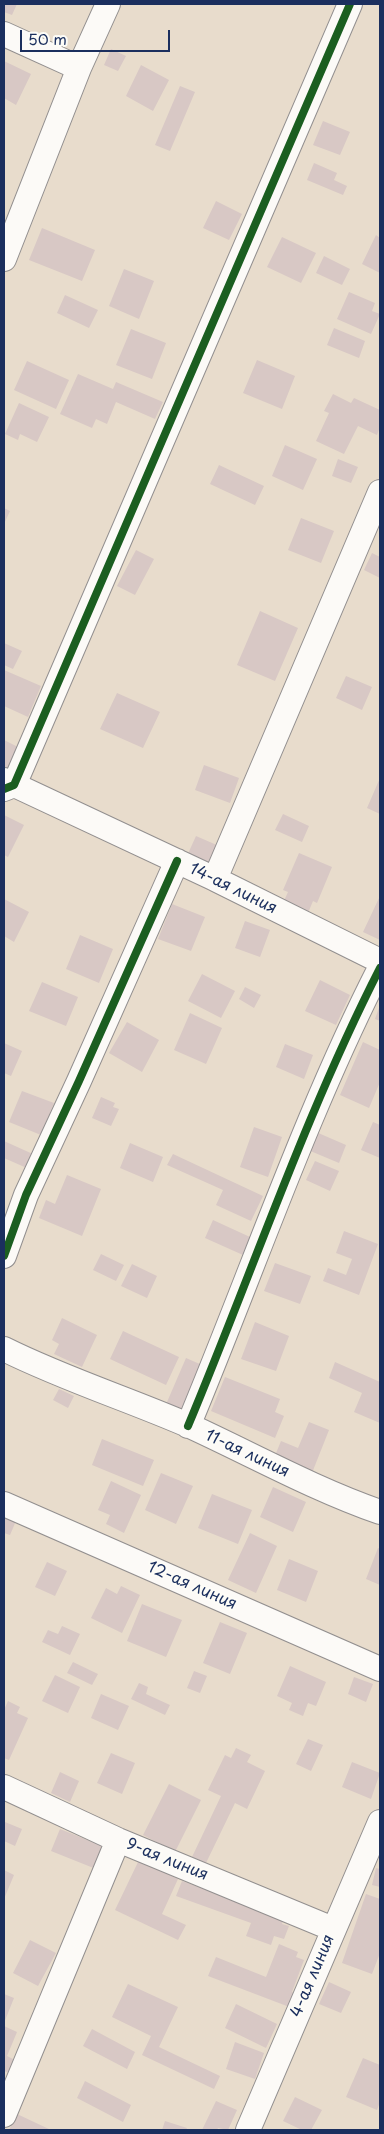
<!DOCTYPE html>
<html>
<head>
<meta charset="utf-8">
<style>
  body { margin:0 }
  #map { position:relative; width:384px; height:2134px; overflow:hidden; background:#e8dccc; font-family:"Playpen Sans",sans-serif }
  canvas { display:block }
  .frame { position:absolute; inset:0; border:5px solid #1b2f5e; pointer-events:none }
  .scale { position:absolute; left:20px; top:30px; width:150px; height:22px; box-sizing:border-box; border:2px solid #1b2f5e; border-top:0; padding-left:6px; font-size:15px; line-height:18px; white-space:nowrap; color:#1b2f5e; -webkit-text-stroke:4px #fdfcf7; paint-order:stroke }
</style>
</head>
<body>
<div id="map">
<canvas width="384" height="2134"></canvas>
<div class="frame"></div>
<div class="scale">50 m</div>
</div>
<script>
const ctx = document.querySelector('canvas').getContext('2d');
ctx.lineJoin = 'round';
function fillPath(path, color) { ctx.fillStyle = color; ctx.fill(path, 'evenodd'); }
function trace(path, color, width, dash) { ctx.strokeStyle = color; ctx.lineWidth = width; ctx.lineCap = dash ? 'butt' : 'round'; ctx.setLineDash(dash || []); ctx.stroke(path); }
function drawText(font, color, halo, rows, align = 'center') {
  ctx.font = font + ' "Playpen Sans",sans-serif'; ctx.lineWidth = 4.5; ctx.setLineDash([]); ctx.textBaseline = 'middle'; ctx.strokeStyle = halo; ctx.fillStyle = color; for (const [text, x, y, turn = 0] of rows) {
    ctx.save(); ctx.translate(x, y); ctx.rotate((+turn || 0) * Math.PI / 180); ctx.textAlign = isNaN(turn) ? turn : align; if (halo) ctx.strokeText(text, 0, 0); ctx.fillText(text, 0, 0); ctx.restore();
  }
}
const building = new Path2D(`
  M4,4H17L12,15L4,12Z
  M111,49L126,56L118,71L104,65Z
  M4,61L31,74L16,105L4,98Z
  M141,65L169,80L153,111L126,96Z
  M180,86L195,92L170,151L155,145Z
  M323,121L350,132L340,155L313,145Z
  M314,163L337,173L334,180L347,186L343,195L307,180Z
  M216,201L242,214L229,240L203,228Z
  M42,228L95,250L82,281L29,260Z
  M376,235L380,238V273L362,264Z
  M282,237L316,253L301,283L267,267Z
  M324,256L350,269L342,285L316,273Z
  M124,269L154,281L139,319L109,306Z
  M349,292L375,303L372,311L380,314L371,334L337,319Z
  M65,295L98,310L89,328L57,313Z
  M334,328L365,341L359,358L327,345Z
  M131,329L166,343L152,379L116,365Z
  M257,360L295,376L282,409L243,393Z
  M27,361L69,380L56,409L14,390Z
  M78,374L113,389L116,382L163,402L155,419L116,402L107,424L96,419L92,428L60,414Z
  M333,394L351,403L354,398L380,410V427L377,435L358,426L344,454L316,441L329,413L324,411Z
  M19,403L49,417L37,442L20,434L18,440L5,434Z
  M285,445L317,459L303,490L272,476Z
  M338,459L358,467L351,483L332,476Z
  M219,465L264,486L255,505L210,484Z
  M4,508L10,511L4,524Z
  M301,518L334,531L321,563L288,550Z
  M136,550L154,559L135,595L117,586Z
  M372,553L380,557V578L364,570Z
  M260,611L298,628L275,681L237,665Z
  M4,643L22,651L13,669L4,665Z
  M4,670L41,686L28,717L4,706Z
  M346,676L372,687L362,710L336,698Z
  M117,693L160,712L143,748L100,729Z
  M4,740L20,748L7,772L4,771Z
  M204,765L239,778L230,803L195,790Z
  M380,778V814L367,808Z
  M283,814L309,826L302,842L275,830Z
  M4,815L24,825L8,857L4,855Z
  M196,836L219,846L209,868L186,858Z
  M299,853L332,867L317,903L313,901L308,913L283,903L288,892L283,890Z
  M380,896V940L363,932Z
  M4,899L29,912L14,942L4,936Z
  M172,904L205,917L191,951L158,939Z
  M245,921L270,930L260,957L235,948Z
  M80,935L113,949L99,983L66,969Z
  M202,974L235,991L221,1018L188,1001Z
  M320,980L350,995L336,1025L305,1011Z
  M42,982L78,997L66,1026L29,1011Z
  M245,987L261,995L254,1008L239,999Z
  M380,1005V1021L375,1019Z
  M190,1013L222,1028L206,1064L174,1050Z
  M127,1022L159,1040L142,1072L109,1053Z
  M363,1042L380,1050V1082L369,1108L340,1095Z
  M4,1043L22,1051L11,1076L4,1073Z
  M285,1044L313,1055L304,1079L276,1067Z
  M22,1091L54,1103L41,1135L9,1122Z
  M101,1097L115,1103L113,1107L119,1109L111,1126L92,1118Z
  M373,1122L380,1125V1158L361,1150Z
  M254,1127L282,1137L268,1177L240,1167Z
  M316,1132L346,1145L339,1163L308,1150Z
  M4,1141L35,1155L29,1169L4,1158Z
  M130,1143L163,1157L153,1182L120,1168Z
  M173,1154L263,1196L251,1221L216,1205L223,1190L167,1165Z
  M315,1161L339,1171L330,1191L306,1180Z
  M67,1175L101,1189L82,1236L39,1218L46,1200L55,1204Z
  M213,1220L250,1237L243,1255L205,1238Z
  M344,1231L378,1244L359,1295L323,1281L328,1268L346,1275L352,1259L336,1253Z
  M101,1254L124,1265L116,1281L93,1270Z
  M275,1263L311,1276L300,1304L264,1291Z
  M132,1264L157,1276L147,1298L121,1286Z
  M62,1318L97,1335L82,1367L54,1354L59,1344L52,1340Z
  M255,1322L289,1336L276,1371L241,1359Z
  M123,1331L179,1357L166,1385L110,1359Z
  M186,1358L202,1365L181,1415L164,1409Z
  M335,1362L380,1382V1423L354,1412L362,1393L329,1378Z
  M225,1377L280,1399L275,1412L284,1416L275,1438L211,1411Z
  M59,1389L74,1396L68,1408L53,1400Z
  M309,1422L329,1430L312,1473L274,1458L281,1441L298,1448Z
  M102,1439L154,1460L143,1486L92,1465Z
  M161,1473L193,1486L176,1524L145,1510Z
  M111,1481L141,1495L124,1533L106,1524L110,1515L98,1510Z
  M273,1487L306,1502L293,1532L260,1517Z
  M212,1494L252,1510L238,1544L198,1528Z
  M4,1515L16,1521L10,1535L4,1533Z
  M250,1533L277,1546L256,1593L228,1580Z
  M378,1548L380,1549V1585L366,1579Z
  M289,1559L318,1571L306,1602L277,1590Z
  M47,1562L67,1571L55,1596L35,1587Z
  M121,1586L140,1595L122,1633L91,1618L106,1588L117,1594Z
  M142,1604L182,1620L166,1657L127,1641Z
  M220,1622L247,1633L230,1674L203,1663Z
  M62,1626L80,1634L70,1655L42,1642L48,1630L58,1634Z
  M73,1662L98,1674L92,1685L67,1673Z
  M290,1666L326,1682L316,1706L308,1703L303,1716L289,1710L292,1703L277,1696Z
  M194,1671L207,1676L200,1693L187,1688Z
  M55,1675L80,1687L68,1713L42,1701Z
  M354,1677L373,1684L366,1702L348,1694Z
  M139,1683L148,1687L146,1694L170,1705L165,1715L131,1699Z
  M101,1694L129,1706L118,1730L91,1718Z
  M8,1701L20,1707L17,1713L28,1718L9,1760L4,1758V1710Z
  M308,1739L323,1745L311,1771L296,1764Z
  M236,1748L251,1755L247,1762L265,1771L247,1809L235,1803L206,1863L192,1857L221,1796L208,1790L225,1755L231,1758Z
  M111,1753L135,1763L122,1794L97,1783Z
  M352,1762L380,1773L371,1799L342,1787Z
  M60,1772L79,1781L70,1802L51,1793Z
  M169,1784L201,1800L175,1852L143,1835Z
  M5,1822L22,1829L15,1846L4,1841Z
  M60,1829L105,1847L96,1869L51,1851Z
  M139,1860L178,1879L162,1914L186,1925L178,1940L115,1910Z
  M376,1868L380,1869V1887L372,1885Z
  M4,1870L14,1875L4,1899Z
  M182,1881L284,1918L282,1924L289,1926L284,1939L274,1936L271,1945L246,1936L251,1923L176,1896Z
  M366,1894L380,1899V1953L372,1974L342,1963Z
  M30,1940L56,1953L38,1986L13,1973Z
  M279,1944L298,1952L296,1957L304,1960L292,1992L297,1994L292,2008L208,1976L216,1957L266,1977Z
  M329,1982L351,1992L341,2013L319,2004Z
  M128,1984L178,2007L159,2047L220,2076L214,2089L142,2055L151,2036L112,2017Z
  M4,1994L14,1998L4,2023Z
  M236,2004L277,2024L266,2048L225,2028Z
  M4,2026L17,2032L7,2056L15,2060L10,2073L4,2071Z
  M92,2029L135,2052L127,2069L83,2046Z
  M235,2042L264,2053L255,2079L226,2069Z
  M363,2058L380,2065V2102L377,2110L346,2097Z
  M85,2081L131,2105L123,2122L77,2098Z
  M295,2097L322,2110L311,2130H302L283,2121Z
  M216,2101L237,2110L228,2130L218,2128L217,2130H202Z
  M17,2114L51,2130H9Z
  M165,2121L187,2128L186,2130H162Z`);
const minor = new Path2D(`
  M4,34L79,68
  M4,259L79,68L108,4
  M4,780L215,879L380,961
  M4,789L14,785L350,4
  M215,879L380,492
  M4,1256L26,1195L79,1081L177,861
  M4,1349C64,1379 128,1399 190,1426C253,1455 314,1489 380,1512
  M188,1426C252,1273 305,1115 380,968
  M4,1504L380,1669
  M4,1787L118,1840L333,1929
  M4,2115L118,1840
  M248,2130L380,1822`);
const cycleway = new Path2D(`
  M4,789L14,785L350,4
  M4,1256L26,1195L79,1081L177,861
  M188,1426C252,1273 305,1115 380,968`);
const streetNames = [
  ["14-ая линия",233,889,26],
  ["11-ая линия",247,1454,25],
  ["12-ая линия",192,1586,24],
  ["9-ая линия",167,1860,22],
  ["4-ая линия",313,1976,-67]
];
fillPath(building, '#d8c8c5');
trace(minor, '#928f8f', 26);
trace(minor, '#fcfaf7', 24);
trace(cycleway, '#1b5e20', 8);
drawText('16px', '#1b2f5e', '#fdfcf7', streetNames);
</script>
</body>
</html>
